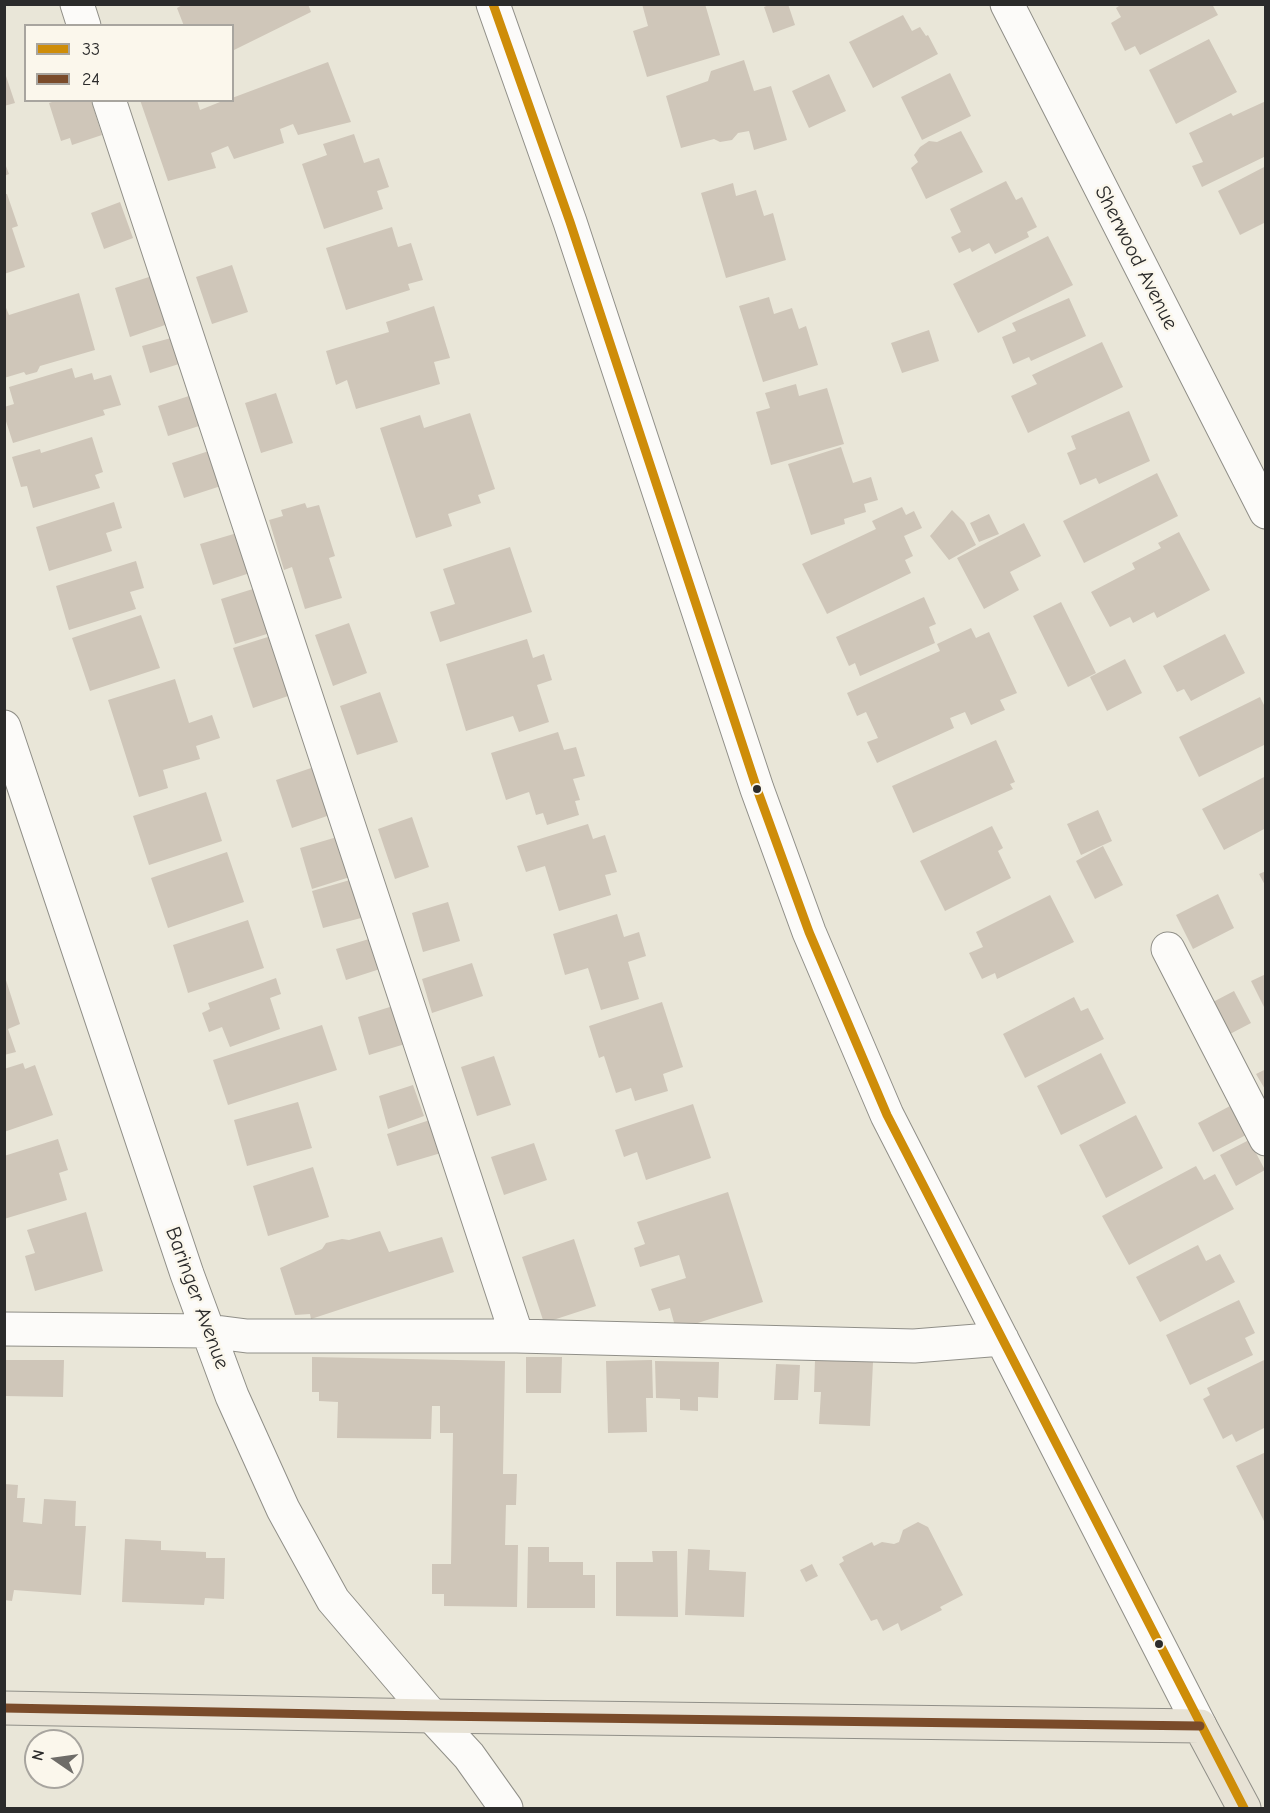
<!DOCTYPE html>
<html>
<head>
<meta charset="utf-8">
<style>
  body { margin:0 }
  #map { position:relative; width:1270px; height:1813px; overflow:hidden; background:#e9e6d8; font-family:"Comic Neue",sans-serif }
  canvas { display:block }
  .frame { position:absolute; inset:0; border:6px solid #2b2b2b; pointer-events:none }
  .legend { position:absolute; left:24px; top:24px; width:210px; height:78px; box-sizing:border-box; background:#fbf7ec; border:2px solid #a8a59f; margin:0; padding:8px 10px; list-style:none; font-size:18px; color:#2b2b2b }
  .legend li { display:flex; align-items:center; gap:12px; height:30px }
  .legend b { width:30px; border:2px solid #a8a59f }
  .north { position:absolute; left:24px; top:1729px; width:60px; height:60px; box-sizing:border-box; background:#fbf7ec; border:2px solid #a8a59f; border-radius:50%; rotate:283deg; font-size:16px; font-weight:700; line-height:24px; text-align:center; color:#2b2b2b }
  .north::after { content:''; display:block; margin:auto; width:21px; height:27px; background:#6e6c68; clip-path:polygon(50% 0,100% 100%,50% 72%,0 100%) }
</style>
</head>
<body>
<div id="map">
<canvas width="1270" height="1813"></canvas>
<div class="frame"></div>
<ul class="legend">
<li><b style="height:8px;background:#ce8d09"></b>33</li>
<li><b style="height:8px;background:#7a4b2a"></b>24</li>
</ul>
<div class="north">N</div>
</div>
<script>
const ctx = document.querySelector('canvas').getContext('2d');
ctx.lineJoin = 'round';
function fillPath(path, color) { ctx.fillStyle = color; ctx.fill(path, 'evenodd'); }
function trace(path, color, width, dash) { ctx.strokeStyle = color; ctx.lineWidth = width; ctx.lineCap = dash ? 'butt' : 'round'; ctx.setLineDash(dash || []); ctx.stroke(path); }
function drawText(font, color, halo, rows, align = 'center') {
  ctx.font = font + ' "Comic Neue",sans-serif'; ctx.lineWidth = 5; ctx.setLineDash([]); ctx.textBaseline = 'middle'; ctx.strokeStyle = halo; ctx.fillStyle = color; for (const [text, x, y, turn = 0] of rows) {
    ctx.save(); ctx.translate(x, y); ctx.rotate((+turn || 0) * Math.PI / 180); ctx.textAlign = isNaN(turn) ? turn : align; if (halo) ctx.strokeText(text, 0, 0); ctx.fillText(text, 0, 0); ctx.restore();
  }
}
const building = new Path2D(`
  M184,4H308L311,12L232,51V26H184L177,8Z
  M642,4H705L720,55L647,77L633,31L648,26Z
  M771,4H788L795,25L773,33L764,7Z
  M1122,4H1212L1218,15L1140,55L1135,46L1125,51L1111,23L1121,17L1116,8Z
  M903,15L912,31L920,27L926,36L928,35L938,54L873,88L849,42Z
  M1209,39L1237,92L1176,124L1149,70Z
  M744,60L754,91L771,86L787,140L754,150L749,131L738,133L732,140L720,142L714,139L681,148L666,96L708,81L711,71Z
  M328,62L351,122L298,135L293,124L280,129L284,143L234,159L228,146L211,153L216,168L168,181L140,100H197L200,110L225,100H232V98Z
  M4,70L15,103L4,106Z
  M950,73L971,116L922,140L901,97Z
  M829,74L846,111L809,128L792,91Z
  M58,100H91L102,135L72,145L70,138L61,141L49,103Z
  M1266,101V156L1202,187L1192,166L1203,162L1189,133L1231,113L1233,116Z
  M961,131L983,172L926,199L911,168L918,162L914,155L920,147L929,141L937,142Z
  M354,134L364,163L379,158L389,187L377,191L383,209L324,229L302,164L327,155L323,144Z
  M4,161L9,174L4,176Z
  M1266,166V222L1240,235L1218,191Z
  M1006,181L1016,200L1022,197L1037,227L1027,232L1029,237L995,254L989,243L972,252L970,248L959,253L951,237L961,232L950,209Z
  M733,183L736,196L756,190L764,216L773,213L786,260L726,278L701,193Z
  M4,194H7L18,226L12,228L25,267L4,274Z
  M120,202L133,238L104,249L91,213Z
  M392,227L398,247L411,243L423,280L408,284L410,290L346,310L326,248Z
  M1048,236L1073,285L978,333L953,284Z
  M232,265L248,312L212,324L196,277Z
  M152,276L168,324L130,337L115,288Z
  M79,293L95,350L40,366L37,372L26,375L24,372L4,378V303L9,315Z
  M769,297L774,314L792,308L799,329L806,326L818,365L763,382L739,306Z
  M1069,298L1086,336L1031,361L1029,357L1013,364L1002,337L1016,331L1012,323Z
  M434,306L450,358L434,362L440,384L356,409L347,380L336,385L326,351L389,332L386,322Z
  M929,330L939,361L902,373L891,343Z
  M171,338L179,364L150,373L142,346Z
  M1102,342L1123,387L1028,433L1011,396L1037,384L1032,375Z
  M72,368L75,378L92,373L94,380L111,375L121,405L103,410L105,415L13,443L4,415V407L14,404L9,387Z
  M796,384L799,396L827,388L844,444L771,465L756,412L770,408L765,393Z
  M276,393L293,443L261,453L245,403Z
  M189,396L199,426L168,436L158,406Z
  M1129,411L1150,461L1099,484L1096,478L1080,485L1067,453L1076,449L1071,436Z
  M470,413L495,489L478,495L481,503L448,514L452,526L416,538L380,428L420,415L424,428Z
  M92,437L103,472L95,475L100,488L33,508L27,486L21,487L12,457L40,449L41,453Z
  M841,447L853,483L871,477L878,500L864,504L866,512L844,519L845,524L811,535L788,464Z
  M212,450L224,485L184,498L172,463Z
  M1157,473L1178,516L1084,563L1063,521Z
  M114,502L122,528L106,533L112,551L49,571L36,527Z
  M305,503L307,508L319,505L335,556L329,558L342,598L305,609L292,567L284,570L269,520L283,516L281,510Z
  M902,507L906,515L914,511L922,528L904,536L913,556L905,560L911,573L827,614L802,564L876,529L872,521Z
  M952,510L964,522L976,545L949,560L930,536Z
  M989,514L999,534L979,542L970,523Z
  M1024,523L1041,556L1010,572L1019,590L984,609L957,558Z
  M1179,532L1210,590L1157,618L1154,612L1133,623L1130,617L1110,627L1091,592L1135,569L1132,563L1161,548L1158,543Z
  M237,533L250,573L213,585L200,544Z
  M510,547L532,612L440,642L430,612L455,604L443,569Z
  M136,561L144,588L130,592L136,609L69,630L56,586Z
  M256,588L270,633L235,644L221,599Z
  M924,597L936,624L929,627L935,643L860,676L855,663L849,666L836,637Z
  M1061,602L1096,673L1068,687L1033,616Z
  M141,615L160,668L90,691L72,638Z
  M349,623L367,673L333,686L315,635Z
  M971,628L976,638L989,632L1017,693L1000,700L1005,710L971,725L965,712L950,718L954,728L877,763L867,742L878,738L866,712L857,716L847,693L940,651L937,644Z
  M1225,634L1245,673L1191,701L1184,689L1177,692L1163,666Z
  M271,636L291,695L253,708L233,648Z
  M527,639L533,658L544,654L552,680L537,685L549,722L519,732L513,716L466,731L446,664Z
  M1125,659L1142,693L1107,711L1090,677Z
  M175,679L189,723L212,715L220,738L196,746L200,759L163,770L168,788L139,797L108,700Z
  M380,692L398,742L357,755L340,706Z
  M1260,697L1266,709V744L1199,777L1179,737Z
  M558,732L564,750L576,747L585,776L573,779L580,800L575,801L579,815L547,825L543,813L536,815L529,792L506,800L491,753Z
  M996,740L1015,782L1010,784L1013,789L913,833L892,786Z
  M314,767L330,815L292,828L276,780Z
  M1266,776V828L1224,850L1202,809Z
  M206,792L222,841L149,865L133,816Z
  M1098,810L1112,841L1081,855L1067,824Z
  M412,817L429,867L395,879L378,829Z
  M588,824L593,839L605,835L617,872L605,875L611,895L559,911L545,866L526,872L517,846Z
  M992,826L1003,848L998,851L1011,878L945,911L920,861Z
  M337,837L350,877L312,889L300,848Z
  M1103,846L1123,885L1095,899L1076,861Z
  M227,852L244,902L168,928L151,878Z
  M1266,871V887L1259,874Z
  M350,880L361,918L323,928L312,891Z
  M1218,894L1234,928L1193,949L1176,915Z
  M1050,895L1074,942L997,979L995,973L982,979L969,953L983,947L976,932Z
  M448,902L460,941L423,952L412,913Z
  M617,914L624,937L639,932L646,956L628,962L639,999L601,1010L588,968L565,975L553,934Z
  M248,920L264,968L188,993L173,945Z
  M369,939L380,969L346,980L336,949Z
  M472,963L483,996L432,1013L422,979Z
  M1266,974V1011L1251,981Z
  M5,977L20,1024L8,1029L16,1052L4,1055Z
  M276,978L281,994L270,998L280,1029L230,1047L222,1027L209,1032L202,1013L210,1009L208,1003Z
  M1234,991L1251,1023L1230,1034L1213,1002Z
  M1074,997L1081,1011L1088,1008L1104,1039L1025,1078L1003,1034Z
  M662,1002L683,1067L663,1074L668,1091L635,1101L631,1088L616,1093L604,1056L599,1058L589,1026Z
  M393,1006L405,1044L369,1055L358,1017Z
  M322,1025L337,1070L228,1105L213,1060Z
  M1101,1053L1126,1103L1061,1135L1037,1086Z
  M494,1056L511,1105L477,1116L461,1067Z
  M23,1063L25,1069L35,1065L53,1115L4,1132V1069Z
  M1266,1069V1091L1256,1074Z
  M413,1085L424,1116L388,1129L379,1096Z
  M298,1102L312,1148L247,1166L234,1120Z
  M693,1104L711,1158L646,1180L637,1152L624,1157L615,1130Z
  M1230,1106L1246,1135L1213,1152L1198,1123Z
  M1136,1115L1163,1168L1106,1198L1079,1145Z
  M430,1120L441,1153L397,1166L387,1134Z
  M58,1139L68,1170L59,1173L67,1200L4,1219V1156Z
  M1249,1140L1265,1170L1236,1186L1220,1155Z
  M534,1143L547,1180L504,1195L491,1157Z
  M1196,1166L1204,1180L1215,1174L1234,1209L1129,1265L1102,1216Z
  M313,1167L329,1217L268,1236L253,1186Z
  M728,1192L763,1302L676,1330L670,1308L659,1311L651,1289L686,1278L679,1255L640,1267L634,1248L645,1244L637,1222Z
  M86,1212L103,1271L35,1291L25,1256L35,1253L27,1230Z
  M380,1231L389,1252L442,1237L454,1272L311,1319L310,1314L295,1315L280,1268L322,1249L326,1243L342,1239L349,1240Z
  M574,1239L596,1306L544,1323L522,1257Z
  M1198,1245L1206,1261L1220,1254L1235,1282L1160,1322L1136,1277Z
  M1239,1300L1255,1333L1245,1338L1253,1355L1190,1385L1166,1335Z
  M312,1357L505,1361L503,1474H517L516,1505H506L505,1545H518L517,1607L444,1606V1594H432V1564H451L453,1433H440V1406H432L431,1439L337,1438L338,1402L319,1401V1392H312Z
  M526,1357H562L561,1393H526Z
  M1266,1359V1427L1236,1442L1232,1434L1223,1439L1203,1399L1210,1395L1207,1388Z
  M4,1360H64L63,1397L4,1396Z
  M652,1360L653,1398H646L647,1432L608,1433L606,1361Z
  M815,1360L873,1362L870,1426L819,1424L821,1392H814Z
  M655,1361L719,1362L718,1398L698,1397V1411L680,1410V1399L656,1398Z
  M776,1364L800,1365L798,1400H774Z
  M1266,1452V1525L1236,1466Z
  M4,1484L18,1485L17,1498H25L23,1522L42,1524L44,1499L76,1501L75,1526H86L81,1595L14,1590L12,1601L4,1600Z
  M918,1522L928,1527L963,1595L940,1607L942,1610L901,1631L898,1623L883,1631L877,1619L871,1621L839,1564L844,1561L842,1557L872,1542L874,1546L882,1542L894,1544L899,1542L903,1530Z
  M125,1539L161,1541V1550L206,1552V1558H225L224,1599L205,1598L204,1605L122,1602Z
  M528,1547H549V1562H583V1575H595V1608H527Z
  M688,1549L710,1550L709,1570L746,1572L744,1617L685,1615Z
  M652,1551H677L678,1617L616,1616V1562H653Z
  M812,1564L818,1576L806,1582L800,1570Z`);
const minor = new Path2D(`
  M77,4L84,26
  M493,4L570,222L757,789L809,932L887,1115L1200,1726
  M1007,4L1266,512
  M109,100L517,1336L914,1346L1002,1339
  M4,727L187,1274L232,1396L283,1509L333,1600L432,1716L469,1756L506,1808
  M1168,949L1266,1139
  M4,1329L208,1331L247,1336H517`);
const major = new Path2D(`
  M4,1708L432,1716L1200,1726L1244,1808`);
const bus1 = new Path2D(`
  M493,4L570,222L757,789L809,932L887,1115L1244,1808`);
const bus2 = new Path2D(`
  M4,1708L432,1716L1200,1726`);
const markers = [
  [757,789,5,"#2b2b2b"],
  [1159,1644,5,"#2b2b2b"]
];
const streetNames = [
  ["Sherwood Avenue",1136,258,63],
  ["Baringer Avenue",197,1298,70]
];
fillPath(building, '#cfc6b9');
trace(minor, '#908f88', 35);
trace(major, '#908f88', 35);
trace(minor, '#fcfbf9', 33);
trace(major, '#e7e2d5', 33);
trace(bus1, '#ce8d09', 9);
trace(bus2, '#7a4b2a', 9);
for (const [x, y, r, color] of markers) { const dot = new Path2D(); dot.arc(x, y, r, 0, 2 * Math.PI); ctx.fillStyle = color; ctx.fill(dot); trace(dot, '#fbf7ec', 2); }
drawText('21px', '#2b2b2b', '#fbf7ec', streetNames);
</script>
</body>
</html>
